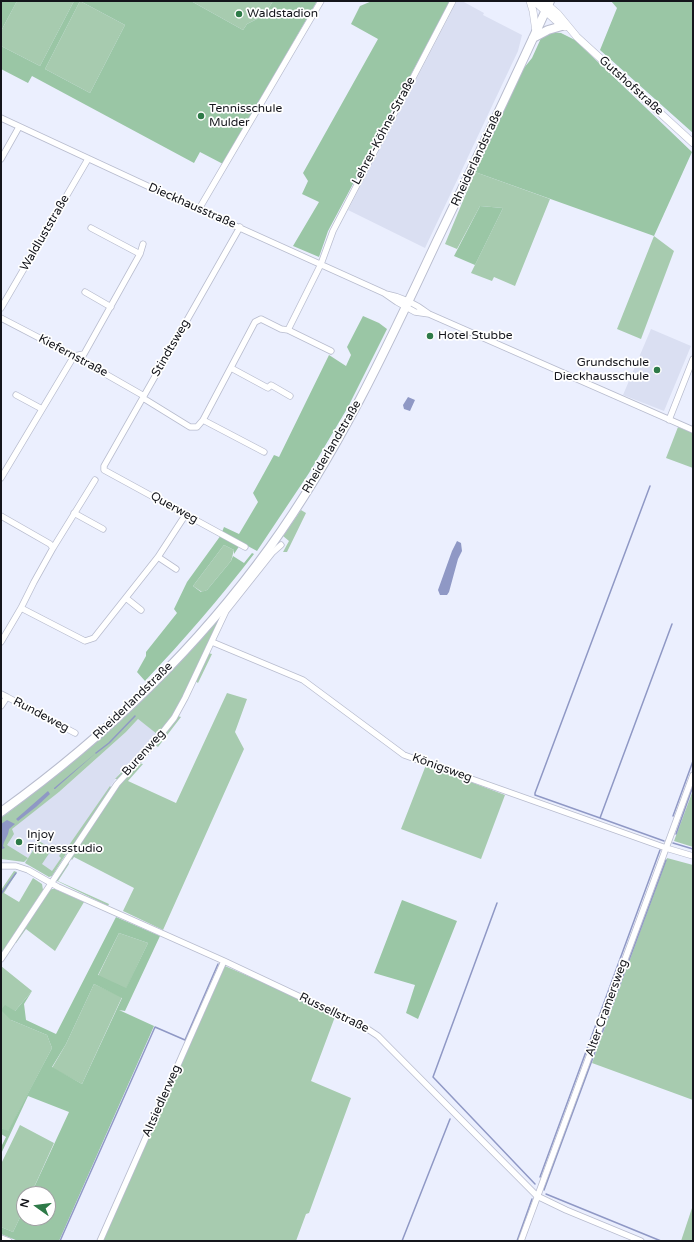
<!DOCTYPE html>
<html>
<head>
<meta charset="utf-8">
<style>
  body { margin:0 }
  #map { position:relative; width:694px; height:1242px; overflow:hidden; background:#ebeffe; font-family:"Varela Round",sans-serif }
  canvas { display:block }
  .frame { position:absolute; inset:0; border:2px solid #14151b; pointer-events:none }
  .north { position:absolute; left:16px; top:1186px; width:40px; height:40px; box-sizing:border-box; background:#fff; border:1px solid #a1a1a4; border-radius:50%; rotate:284deg; font-size:11px; font-weight:700; line-height:16px; text-align:center; color:#14151b }
  .north::after { content:''; display:block; margin:auto; width:14px; height:18px; background:#2e7a48; clip-path:polygon(50% 0,100% 100%,50% 72%,0 100%) }
</style>
</head>
<body>
<div id="map">
<canvas width="694" height="1242"></canvas>
<div class="frame"></div>
<div class="north">N</div>
</div>
<script>
const ctx = document.querySelector('canvas').getContext('2d');
ctx.lineJoin = 'round';
function fillPath(path, color) { ctx.fillStyle = color; ctx.fill(path, 'evenodd'); }
function trace(path, color, width, dash) { ctx.strokeStyle = color; ctx.lineWidth = width; ctx.lineCap = dash ? 'butt' : 'round'; ctx.setLineDash(dash || []); ctx.stroke(path); }
function drawText(font, color, halo, rows, align = 'center') {
  ctx.font = font + ' "Varela Round",sans-serif'; ctx.lineWidth = 3.5; ctx.setLineDash([]); ctx.textBaseline = 'middle'; ctx.strokeStyle = halo; ctx.fillStyle = color; for (const [text, x, y, turn = 0] of rows) {
    ctx.save(); ctx.translate(x, y); ctx.rotate((+turn || 0) * Math.PI / 180); ctx.textAlign = isNaN(turn) ? turn : align; if (halo) ctx.strokeText(text, 0, 0); ctx.fillText(text, 0, 0); ctx.restore();
  }
}
const built = new Path2D(`
  M457,1H462L484,13L483,15L522,35L518,51L425,248L348,210Z
  M651,329L691,346L664,411L623,395Z
  M138,719L157,733L119,774L51,873L47,875L24,862L10,857L1,824L18,823L59,792L126,732Z`);
const green = new Path2D(`
  M17,1H74L40,66L1,46V31Z
  M80,1L125,25L90,93L45,69Z
  M191,1H273L267,11L261,17L247,24L243,30Z
  M475,172L550,199L515,286L494,277L492,281L471,273L503,208L480,206L457,249L445,244Z
  M654,236L674,251L641,339L617,329Z
  M678,427L693,433V468L666,458Z
  M301,510L306,513L287,552H283L289,541L283,536Z
  M224,545L234,550L231,561L207,590L202,592L193,586Z
  M223,612L182,700L166,727L118,779H115L157,734L138,719L126,732L59,792L12,829L14,834L7,845L28,858L24,862L1,859V818L30,796L70,763Z
  M208,653L212,654L198,683L195,681Z
  M227,693L247,699L235,732L244,749L163,930L123,911L134,888L74,857L72,860L70,858L122,780L139,763L143,764L128,781L176,803Z
  M178,716L181,717L158,747L155,745Z
  M426,765L505,795L481,859L401,829Z
  M110,786L112,788L71,849L67,848Z
  M693,790V847L674,841Z
  M39,841L52,849L42,864L52,871L61,858L59,856L63,851L66,854L52,876L49,877L25,863Z
  M667,858L693,865V1100L592,1063Z
  M67,861L69,864L58,881L109,904L108,906L55,880Z
  M14,871L17,872L4,893L19,902L33,878L42,884L43,890L1,954V890Z
  M52,889H55L84,902L55,951L26,929L16,943L15,941L49,890Z
  M119,933L148,943L126,989L98,976Z
  M1,966L32,991L15,1011L11,1020L47,1035L52,1048L8,1132L1,1128Z
  M225,966L336,1014L311,1081L351,1098L309,1213L306,1214L296,1241H103Z
  M94,984L122,997L82,1084L52,1068L66,1044Z
  M20,1125L54,1143L31,1194H24V1209L13,1232L1,1227V1164Z
  M693,1205V1241H681Z`);
const forest = new Path2D(`
  M1,1H17L1,31Z
  M74,1H191L243,30L247,24L261,17L267,11L273,1H317L223,164L200,152L194,163L32,76L28,83L1,69V46L40,66ZM80,1L125,25L90,93L45,69Z
  M372,1H450L328,231L319,257L293,246L319,202L302,194L308,181L303,173L378,39L351,24L360,6Z
  M611,1H693V133L600,50L617,8Z
  M551,32L561,33L575,40L692,152L654,236L475,172L497,123L524,68L532,58L542,36Z
  M480,206L503,208L475,265L454,256Z
  M363,316L379,323L387,329L348,407L309,473L257,551L222,532L224,527L239,534L258,502L253,493L274,455L279,457L329,355L346,366L351,355L347,347Z
  M221,535L240,545L234,554V550L224,545L193,586L201,592L207,590L231,561L233,556L244,563L252,553L254,554C220,598 183,641 145,681L137,672L146,656V652L177,613L174,609L187,582Z
  M402,900L457,921L418,1019L406,1013L415,985L374,973Z
  M116,917L160,936L125,1011L119,1010L154,1026L59,1241H18L1,1234V1227L13,1232L24,1209V1218H48V1194H31L69,1112L28,1096L1,1154V1147L6,1137L1,1134V1128L8,1131L52,1048L47,1035L11,1020L1,1010L5,1005L15,1011L32,991L24,1004L26,1020L56,1034ZM119,933L148,943L126,988L98,975ZM94,984L122,998L82,1084L52,1067L66,1044Z`);
const water = new Path2D(`
  M408,397L415,400L410,411L404,409L403,405Z
  M457,541L461,543L462,551L458,559L449,592L447,595H440L438,590L452,551Z
  M97,752L55,789H54V788Z
  M48,791L50,794L36,807L18,821L16,819Z
  M7,820L15,824L9,829C8,837 5,838 3,846L5,848L2,849H1V824Z`);
const stream = new Path2D(`
  M96,753L109,743L135,716
  M673,816L693,761
  M600,818L535,795V793L650,486
  M676,834L693,786
  M664,841L600,818L672,624
  M673,843L693,849
  M1,894L16,873
  M497,903L433,1077L535,1184
  M540,1177L660,850
  M544,1190L666,860
  M546,1194L661,1241
  M60,1241L155,1027L185,1040L218,964
  M402,1241L450,1119
  M517,1241L532,1199`);
const minor = new Path2D(`
  M1,118L169,196L384,293L397,302L415,312L429,314
  M1,159L19,127
  M199,209L321,1
  M240,227L104,466V470L245,547
  M91,228L140,254
  M85,292L111,307
  M386,294C403,297 416,304 429,314L693,430
  M1,308L88,159
  M1,318L74,356L144,396
  M288,330L331,351
  M231,368L268,388L271,385L290,396
  M16,395L42,409
  M143,398L190,427H197L203,420L255,322L261,319L281,329L288,330L321,264L333,231L453,1
  M203,420L264,452
  M669,420L693,359
  M1,478L74,356L84,354L140,254L143,244
  M74,513L103,529
  M1,516L50,544L53,548
  M158,557L176,569
  M126,598L141,610
  M21,608L85,641L94,638L158,557L186,514
  M1,642L21,608L34,582L53,548L95,480
  M212,642L303,680L404,755L666,848L693,856
  M1,694L7,697
  M1,706L7,697L75,733
  M1,866H16L28,870L58,887L224,961L366,1028L378,1036L537,1196L566,1210L641,1241
  M1,959L117,784L150,748L174,718L185,698L226,611L272,553L281,545
  M1,1238L9,1241
  M100,1241L224,961
  M521,1241L693,775`);
const tertiary = new Path2D(`
  M530,1L533,11L536,32
  M534,1L562,26L565,27
  M543,1L558,14L577,37L693,143`);
const secondary = new Path2D(`
  M533,38L548,30L562,26
  M1,812C105,737 195,651 270,547C338,452 386,350 435,245C474,164 513,83 550,1`);
const markers = [
  [239,14,4,"#2e7a48"],
  [201,116,4,"#2e7a48"],
  [430,336,4,"#2e7a48"],
  [657,370,4,"#2e7a48"],
  [19,842,4,"#2e7a48"]
];
const poiNames = [
  ["Waldstadion",247,14],
  ["Tennisschule",209,109],
  ["Mulder",209,123],
  ["Hotel Stubbe",438,336],
  ["Grundschule",649,363,"right"],
  ["Dieckhausschule",649,377,"right"],
  ["Injoy",27,835],
  ["Fitnessstudio",27,849]
];
const streetNames = [
  ["Gutshofstraße",631,86,42],
  ["Lehrer-Köhne-Straße",384,131,-62],
  ["Rheiderlandstraße",477,158,-65],
  ["Dieckhausstraße",192,206,24],
  ["Waldluststraße",45,233,-60],
  ["Stindtsweg",171,348,-60],
  ["Kiefernstraße",73,356,28],
  ["Rheiderlandstraße",332,447,-60],
  ["Querweg",174,508,29],
  ["Rheiderlandstraße",133,701,-44],
  ["Rundeweg",41,715,28],
  ["Burenweg",144,753,-48],
  ["Königsweg",442,768,20],
  ["Alter Cramersweg",607,1008,-70],
  ["Russellstraße",334,1013,26],
  ["Altsiedlerweg",162,1101,-66]
];
fillPath(built, '#dadff2');
fillPath(green, '#a7cbaf');
fillPath(forest, '#9ac6a5');
fillPath(water, '#8f98c5');
trace(stream, '#8f98c5', 1.5);
trace(minor, '#b8bcce', 7);
trace(tertiary, '#b8bcce', 8);
trace(secondary, '#b8bcce', 10);
trace(minor, '#fff', 5.5);
trace(tertiary, '#fff', 7);
trace(secondary, '#fff', 8);
for (const [x, y, r, color] of markers) { const dot = new Path2D(); dot.arc(x, y, r, 0, 2 * Math.PI); ctx.fillStyle = color; ctx.fill(dot); trace(dot, '#fff', 1.5); }
drawText('12px', '#14151b', '#fff', poiNames, 'left');
drawText('12px', '#14151b', '#fff', streetNames);
</script>
</body>
</html>
